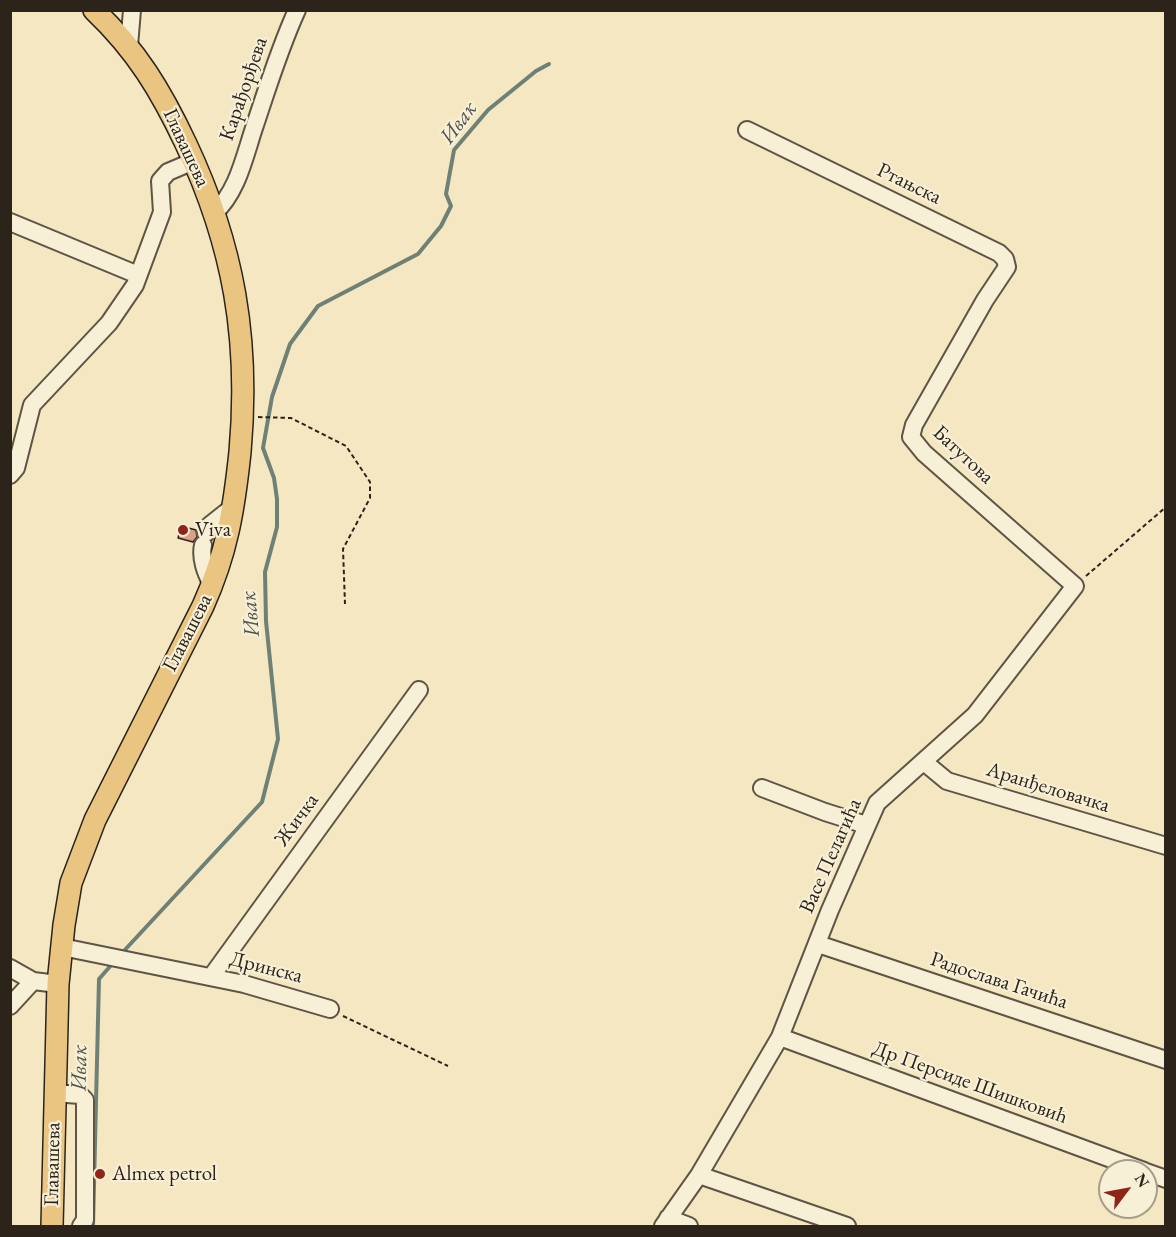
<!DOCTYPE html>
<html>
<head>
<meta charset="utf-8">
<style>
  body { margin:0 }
  #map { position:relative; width:1176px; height:1237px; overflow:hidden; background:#f4e7c2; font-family:"EB Garamond",serif }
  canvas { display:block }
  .frame { position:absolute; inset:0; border:12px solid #2c241b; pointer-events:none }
  .north { position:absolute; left:1098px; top:1159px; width:60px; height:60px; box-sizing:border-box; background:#f8efd7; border:2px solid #a69e8c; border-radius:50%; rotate:58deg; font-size:16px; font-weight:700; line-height:24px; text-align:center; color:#2c241b }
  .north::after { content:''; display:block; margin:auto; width:21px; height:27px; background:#8f2418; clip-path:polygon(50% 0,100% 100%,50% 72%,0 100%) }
</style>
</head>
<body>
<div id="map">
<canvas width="1176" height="1237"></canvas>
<div class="frame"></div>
<div class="north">N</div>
</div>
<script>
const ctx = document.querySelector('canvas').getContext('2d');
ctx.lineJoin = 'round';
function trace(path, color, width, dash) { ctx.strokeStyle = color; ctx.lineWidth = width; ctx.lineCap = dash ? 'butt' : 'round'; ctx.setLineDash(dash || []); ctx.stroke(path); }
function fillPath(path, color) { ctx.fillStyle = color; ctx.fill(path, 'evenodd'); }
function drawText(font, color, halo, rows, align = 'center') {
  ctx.font = font + ' "EB Garamond",serif'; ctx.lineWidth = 4.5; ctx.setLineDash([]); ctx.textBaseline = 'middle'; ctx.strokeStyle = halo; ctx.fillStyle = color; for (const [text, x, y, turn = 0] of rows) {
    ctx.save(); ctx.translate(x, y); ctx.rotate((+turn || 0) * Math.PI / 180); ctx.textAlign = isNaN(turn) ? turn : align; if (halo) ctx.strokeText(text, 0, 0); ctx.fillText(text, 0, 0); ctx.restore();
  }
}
const stream = new Path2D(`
  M122,953L262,802L278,739L266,621L265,572L277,527V499L274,478L263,448L272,397L290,344L318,306L418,254L441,226L451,206L446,194L454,150L488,110L536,71L549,64
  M93,1226L99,979L113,963`);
const building = new Path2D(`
  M181,526L196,530L197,537L193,542L178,538Z`);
const path = new Path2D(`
  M258,417L291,418L346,446L370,482V498L343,549L345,604
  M1086,576L1166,507
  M343,1016L448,1066`);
const minor = new Path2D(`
  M129,46L132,10
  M214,213C238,192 245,154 255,125C268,86 280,47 297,10
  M10,222L138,275
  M10,475L16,468L32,405L109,323L135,285L162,212L160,181L168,172L194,161
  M206,533L210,525L234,506
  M203,545C200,559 206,573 212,585
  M924,762L947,781L1166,846
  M762,788L825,812L866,825
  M818,944L1166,1060
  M62,947L244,984L330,1009
  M10,968L33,981L58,984
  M211,977L419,690
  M10,1006L33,981
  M780,1037L1144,1171
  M54,1093L80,1095L85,1100V1220L81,1226
  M1146,1172L1166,1179
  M699,1175L847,1226
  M668,1218L689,1226
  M663,1226L699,1175L780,1037L830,910L877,803L975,715L1075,586L924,453L911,437L914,425L985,300L1007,267L1005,259L999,253L747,130`);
const major = new Path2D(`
  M52,1226L58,984L64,925L71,883L95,820L203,606C227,553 234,509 240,452C250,340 234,246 186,144C161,91 137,51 94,10`);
const markers = [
  [183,530,6,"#8f2418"],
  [100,1174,6,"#8f2418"]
];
const streetNames = [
  ["Карађорђева",244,89,-71],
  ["Главашева",186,148,65],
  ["Ртањска",909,184,26],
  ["Батутова",963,455,43],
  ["Главашева",188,633,-63],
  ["Аранђеловачка",1048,788,17],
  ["Жичка",297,820,-54],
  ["Васе Пелагића",831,856,-66],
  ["Дринска",266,968,14],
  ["Радослава Гачића",999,981,18],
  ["Др Персиде Шишковић",970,1083,20],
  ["Главашева",53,1164,-89]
];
const poiNames = [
  ["Viva",195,530],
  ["Almex petrol",112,1174]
];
const waterNames = [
  ["Ивак",459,123,-53],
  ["Ивак",251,614,-95],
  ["Ивак",80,1068,-89]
];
trace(stream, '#6f8177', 4);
fillPath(building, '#daa187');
trace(building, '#2c241b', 1.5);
trace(minor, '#5e5545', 20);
trace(major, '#2c241b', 24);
trace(path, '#2c241b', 2, [4.5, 3]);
trace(minor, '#f8efd7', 16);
trace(major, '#eac481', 21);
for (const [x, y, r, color] of markers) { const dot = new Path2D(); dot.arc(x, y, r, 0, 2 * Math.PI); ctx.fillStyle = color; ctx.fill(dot); trace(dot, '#f8efd7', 2); }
drawText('21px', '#2c241b', '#f8efd7', streetNames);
drawText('21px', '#2c241b', '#f8efd7', poiNames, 'left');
drawText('italic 22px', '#4e5249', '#f8efd7', waterNames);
</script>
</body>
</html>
